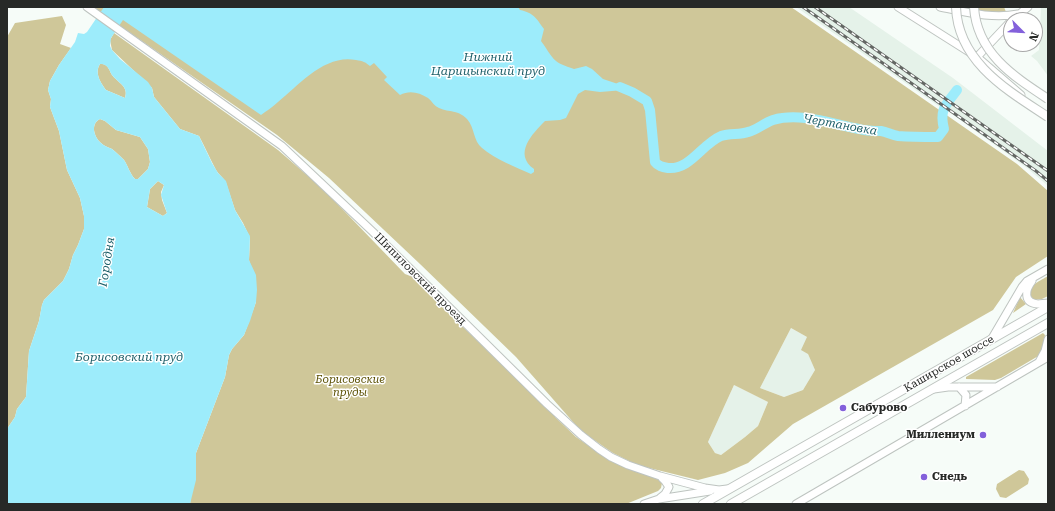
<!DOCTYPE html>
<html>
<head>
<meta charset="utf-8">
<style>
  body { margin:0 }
  #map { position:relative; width:1055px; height:511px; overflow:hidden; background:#f6fcf8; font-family:"Roboto Serif",serif }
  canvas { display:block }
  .frame { position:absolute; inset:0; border:8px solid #272927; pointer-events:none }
  .north { position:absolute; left:1003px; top:12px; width:40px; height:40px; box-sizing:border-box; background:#fff; border:1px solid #a9a9a9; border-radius:50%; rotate:114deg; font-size:11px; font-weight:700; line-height:16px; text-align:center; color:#272927 }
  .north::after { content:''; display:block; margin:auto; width:14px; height:18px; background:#8360db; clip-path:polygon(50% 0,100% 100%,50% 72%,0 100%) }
</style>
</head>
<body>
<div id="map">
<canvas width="1055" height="511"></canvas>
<div class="frame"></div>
<div class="north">N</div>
</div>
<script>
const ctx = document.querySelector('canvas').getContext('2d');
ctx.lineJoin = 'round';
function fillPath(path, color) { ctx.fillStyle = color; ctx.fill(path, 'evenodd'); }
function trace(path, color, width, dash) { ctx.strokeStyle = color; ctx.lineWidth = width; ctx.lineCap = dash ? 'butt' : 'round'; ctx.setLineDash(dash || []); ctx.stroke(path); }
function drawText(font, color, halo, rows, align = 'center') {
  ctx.font = font + ' "Roboto Serif",serif'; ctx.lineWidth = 3; ctx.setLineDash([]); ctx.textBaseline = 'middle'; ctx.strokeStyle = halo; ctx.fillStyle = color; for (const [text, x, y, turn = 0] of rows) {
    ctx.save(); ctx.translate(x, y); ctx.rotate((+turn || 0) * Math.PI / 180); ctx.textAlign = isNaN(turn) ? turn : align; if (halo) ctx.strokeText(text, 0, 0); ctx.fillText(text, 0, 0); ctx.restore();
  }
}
const built = new Path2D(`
  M796,7H849L953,78L1048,151V186L1027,168L945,109L940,107Z
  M1041,7H1048V76L1037,61L1031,56L1039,50Z
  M791,328L807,337L808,354L815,370L803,390L784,397L760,388Z
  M734,385L768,402L758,426L745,437L721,455L715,453L708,442Z`);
const green = new Path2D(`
  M93,7H791L1017,164L1048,191V256L1016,277L993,310L793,424L748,463L725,473L698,480L637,465L613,453L581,431L516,357L420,264L329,178L277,135ZM791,328L807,337L801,350L808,354L815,370L803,390L784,397L760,388ZM734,385L768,402L758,426L745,437L721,455L715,453L708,442Z
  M955,7H1004L1006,12L998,14Z
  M62,16L66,25L60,44L71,48L59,65L50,81L48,90L51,99L50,107L59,131L67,170L80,198L84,216V229L78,245L73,255L69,269L63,281L44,300L42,305L39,321L29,351L26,397L17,409L15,417L7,429V37L15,23Z
  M114,33L278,150L323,189L405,274L413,277L421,283L444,309L555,414V417L576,437L611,461L659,480L662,483L661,488L658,491L626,504H190L196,453L225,377L229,355L232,349L244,335L256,302L249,260L250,238L243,223L235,210L226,183C224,178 219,175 216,170C210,159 205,147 199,136L180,129L154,97L152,88L112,50L110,40Z
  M100,64H103C109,66 109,70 112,75C118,83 129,86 125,98L106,90C101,83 94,73 100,64Z
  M100,119L105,121L116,130L140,137L148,149L150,162L148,169L138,179H135C130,174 128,166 124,160C120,156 116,152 112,149C108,147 104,146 101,143C94,137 90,124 100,119Z
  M158,181L164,185L161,192L162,200L167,213L163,216L147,207L150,189Z
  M1048,276V296L1042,299L1034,300L1030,295C1030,284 1040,281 1048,276Z
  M1020,297L1026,304L1013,313Z
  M1043,333L1045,335L1042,351L1040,355L1001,378L995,380L966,379V377Z
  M1019,470L1024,471L1029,479L1028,484L1006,498L1000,497L996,489L997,484Z`);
const water = new Path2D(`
  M104,7H518L520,10C534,13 536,18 544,29L541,41C546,47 550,56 556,61C561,65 569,67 574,69L586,66L592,69L603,79L618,84L632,92L624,90L600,92L585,90L578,94L566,118L560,120L545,121C532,134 513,154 534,169V172L531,174C515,167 495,159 482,148C473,141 475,128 467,119C457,109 450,113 439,108C434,106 432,101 428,98C419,92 409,90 400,95L384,80L387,77L374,63L370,66C365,62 363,61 356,60C325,54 300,84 278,102C273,107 266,111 261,115L123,20L111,38L110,46L112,50L120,59L148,82L152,88L154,97L180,129L199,136L212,163L218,173L226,181L235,210L250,236L249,260L256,275L257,290L256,302L250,321L244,335L232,349L229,355L225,377L196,453V480L190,504H7V429L15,417L17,409L26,397L29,351L39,321L42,305L44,300L63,281L69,269L73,255L78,245L84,229V216L80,198L67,170L59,131L50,107L51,99L48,90L50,81L59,65L75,42L78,33L84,34L87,32ZM100,64H102C109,66 109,70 112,75C118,83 129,86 125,98L106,90C101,83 94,73 100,64ZM100,119L105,121L116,130L140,137L148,149L150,162L148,169L138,179H135C130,174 128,166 124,160C120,156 116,152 112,149C108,147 104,146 101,143C94,137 90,124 100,119ZM158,181L164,185L161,195L167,213L163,216L147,207L150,189Z`);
const river = new Path2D(`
  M620,87L632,92L647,101L650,110L655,162C658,166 662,167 668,168C690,170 702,144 721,136C730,133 740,135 748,132C757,130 764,123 773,120C800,112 832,124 859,129C866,131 873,131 881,131C887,132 892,135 898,136C911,137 925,137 938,137L944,129C939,109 946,105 957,90`);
const secondary = new Path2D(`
  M87,7L282,146L373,232L547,404L581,435L599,449L611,457L628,465L660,476L705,488L719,490L727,489
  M898,7L977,57L1021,95
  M940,7C966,12 992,19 1018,14
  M1016,17L1028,7
  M977,57L1011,21
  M1032,281C1025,290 1023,303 1038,304C1041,304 1045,303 1048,303
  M991,340L1022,287L1027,281L1048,269
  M1039,362L1045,351L1048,339
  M959,387L966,395L965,406
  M934,389L948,387H997
  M660,498L665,494L669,487L665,481L662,478
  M644,504L659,499L710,491
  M796,504L1048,357`);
const primary = new Path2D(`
  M703,504L1048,307
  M731,504L1048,323`);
const rail = new Path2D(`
  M803,7L1036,171L1048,181
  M815,7L1048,171`);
const primaryBridge = new Path2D(`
  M956,7C958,62 1007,90 1048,117
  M974,7C977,53 1013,76 1048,99`);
const markers = [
  [843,408,4,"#8360db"],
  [983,435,4,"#8360db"],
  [924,477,4,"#8360db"]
];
const streetNames = [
  ["Шипиловский проезд",420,279,45],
  ["Каширское шоссе",949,364,-30]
];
const parkNames = [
  ["Борисовские",350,380],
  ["пруды",350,393]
];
const poiNames = [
  ["Сабурово",851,408],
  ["Миллениум",975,435,"right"],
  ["Снедь",932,477]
];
const waterNames = [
  ["Нижний",488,57],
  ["Царицынский пруд",488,71],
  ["Чертановка",840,125,10],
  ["Городня",107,262,-81],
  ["Борисовский пруд",129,357]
];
fillPath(built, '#e5f2e9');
fillPath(green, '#cfc799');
fillPath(water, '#9decfb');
trace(river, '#9decfb', 10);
trace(secondary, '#bec4c0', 9);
trace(primary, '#bec4c0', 10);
trace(secondary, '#fff', 7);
trace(primary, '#fff', 8);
trace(rail, '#646764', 3);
trace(rail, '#fff', 1.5, [4.5]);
trace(primaryBridge, '#bec4c0', 10, []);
trace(primaryBridge, '#fff', 8);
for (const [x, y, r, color] of markers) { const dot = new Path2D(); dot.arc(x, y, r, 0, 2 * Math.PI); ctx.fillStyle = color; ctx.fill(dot); trace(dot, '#fff', 1.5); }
drawText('11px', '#272927', '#fff', streetNames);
drawText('italic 11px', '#5c5104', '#fff', parkNames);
drawText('bold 11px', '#272927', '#fff', poiNames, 'left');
drawText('italic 12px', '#1d5f69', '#fff', waterNames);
</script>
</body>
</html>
